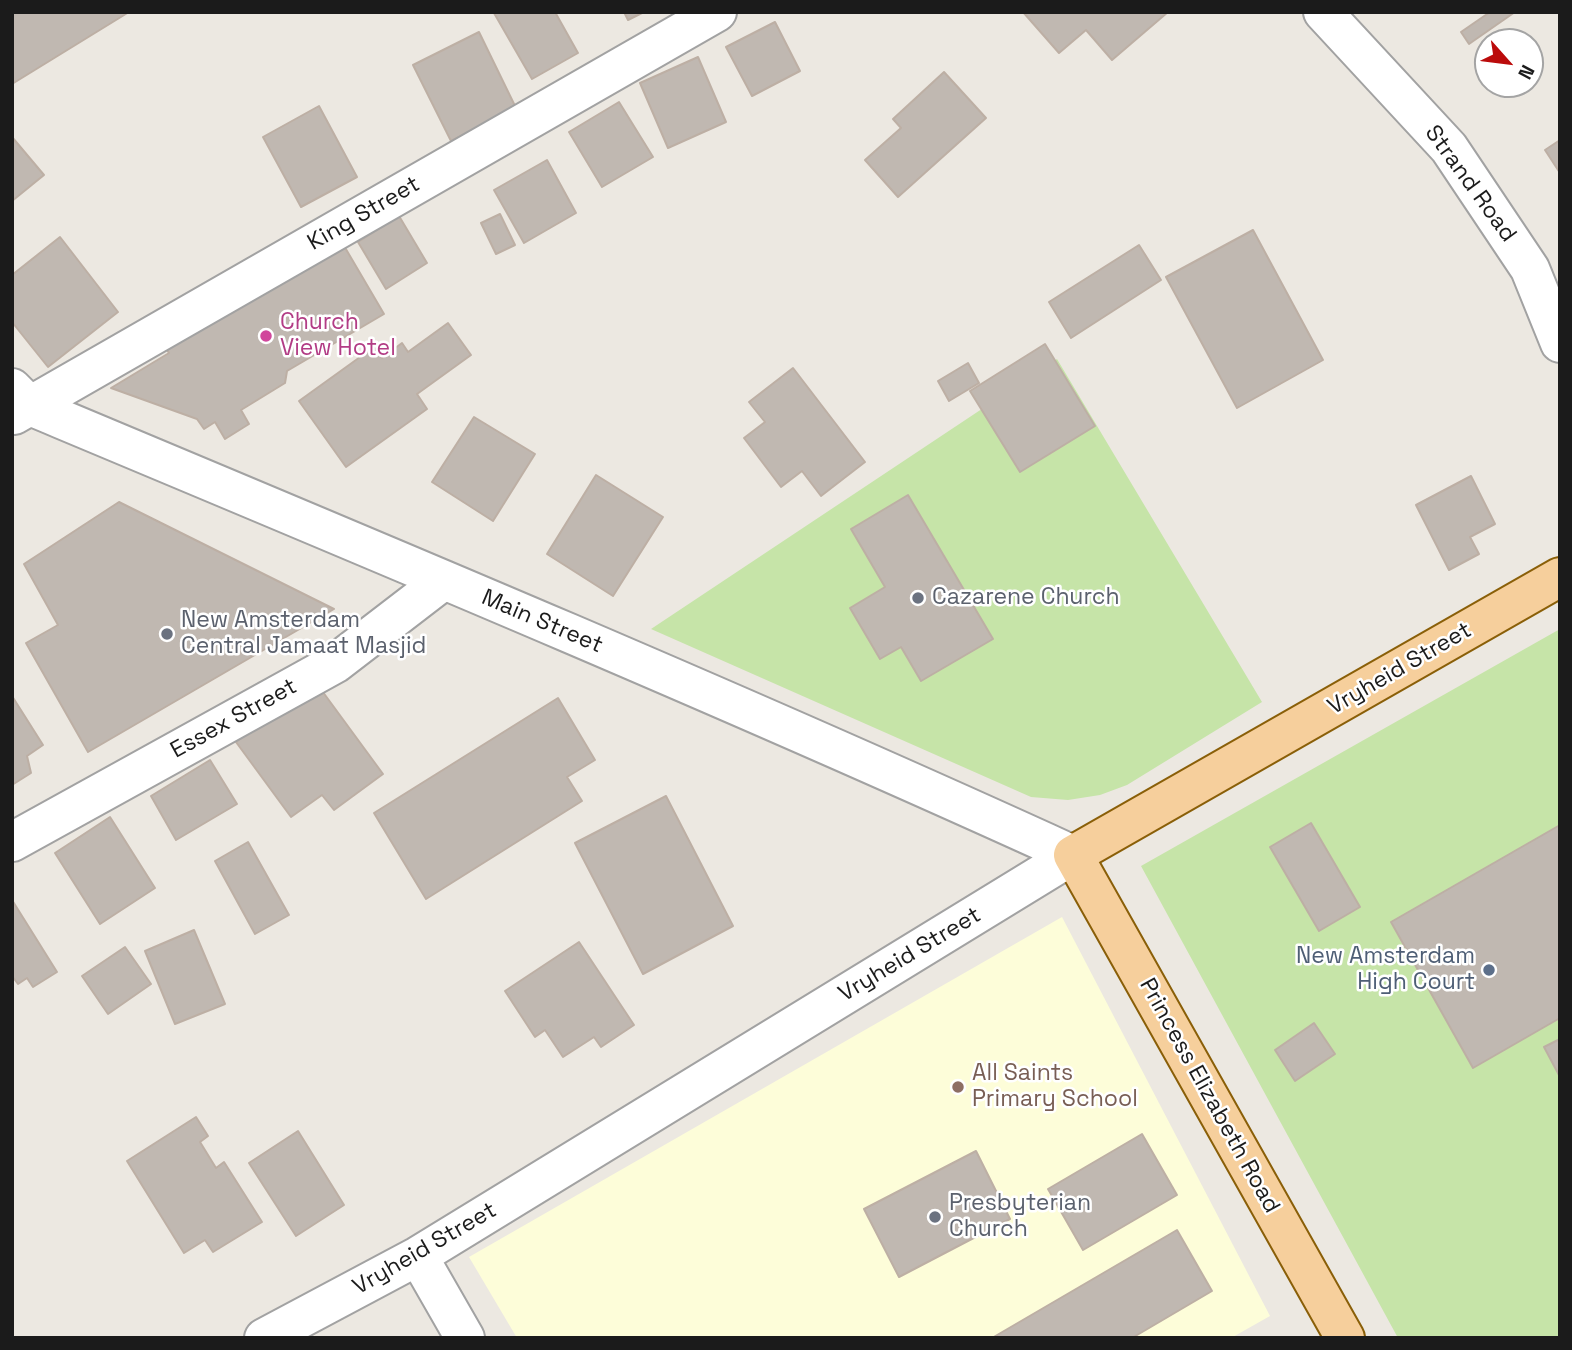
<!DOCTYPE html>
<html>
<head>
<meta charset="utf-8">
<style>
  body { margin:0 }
  #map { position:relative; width:1572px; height:1350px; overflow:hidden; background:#ece8e1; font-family:"Space Grotesk",sans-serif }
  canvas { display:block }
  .frame { position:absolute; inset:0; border:14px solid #1b1b1b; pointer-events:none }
  .north { position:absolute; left:1474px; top:28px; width:70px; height:70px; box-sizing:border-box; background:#fff; border:2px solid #a4a4a4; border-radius:50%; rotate:118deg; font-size:19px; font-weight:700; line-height:28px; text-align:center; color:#1b1b1b }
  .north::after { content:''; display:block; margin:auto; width:24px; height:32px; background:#bb0b0b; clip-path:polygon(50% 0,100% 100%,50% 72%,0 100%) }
</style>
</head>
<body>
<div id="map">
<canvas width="1572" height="1350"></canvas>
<div class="frame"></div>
<div class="north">N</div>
</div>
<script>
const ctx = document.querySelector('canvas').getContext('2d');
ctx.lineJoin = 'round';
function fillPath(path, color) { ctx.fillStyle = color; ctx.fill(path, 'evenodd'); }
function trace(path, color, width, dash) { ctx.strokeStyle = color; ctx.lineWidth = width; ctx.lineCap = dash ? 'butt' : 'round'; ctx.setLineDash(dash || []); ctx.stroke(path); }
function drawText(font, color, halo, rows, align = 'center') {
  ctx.font = font + ' "Space Grotesk",sans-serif'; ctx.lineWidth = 5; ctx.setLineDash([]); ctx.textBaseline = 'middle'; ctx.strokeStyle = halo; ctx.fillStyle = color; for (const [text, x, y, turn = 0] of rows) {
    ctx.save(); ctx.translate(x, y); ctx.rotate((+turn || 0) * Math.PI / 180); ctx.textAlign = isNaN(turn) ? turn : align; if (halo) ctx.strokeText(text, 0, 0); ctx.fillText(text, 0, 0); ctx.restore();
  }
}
const education = new Path2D(`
  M1062,917L1270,1316L1231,1338H517L469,1257Z`);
const grass = new Path2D(`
  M1057,359L1262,702L1127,785L1100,795L1068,800L1031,797L651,629Z
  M1560,629V825L1391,922L1473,1067L1560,1018V1338H1398L1141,866Z`);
const building = new Path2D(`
  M12,12H129L12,84Z
  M555,12L578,53L532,79L494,13Z
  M624,12H644L628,20Z
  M1023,12H1168L1112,60L1086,30L1059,53Z
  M1490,12H1515L1469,44L1461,32Z
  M775,22L800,71L752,96L726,47Z
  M479,32L516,108L451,141L413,65Z
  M698,57L726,122L668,148L640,83Z
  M944,72L986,118L898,197L865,160L901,128L893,119Z
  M619,102L653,157L602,187L569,132Z
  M319,106L357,177L301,207L263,137Z
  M12,137L44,175L12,201Z
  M1560,140V173L1545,150Z
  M547,160L576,213L524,243L494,190Z
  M500,214L515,245L496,254L481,223Z
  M399,216L427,263L386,289L358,242Z
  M1253,230L1323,360L1237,408L1166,277Z
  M60,237L118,312L48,367L12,322V275Z
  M340,239L384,314L287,371L285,383L241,410L249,424L225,439L215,422L204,429L197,419L111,388L169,353L163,344Z
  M1139,245L1161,280L1071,338L1049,302Z
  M448,323L471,355L417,394L427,409L346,467L299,401L374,347L382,358L402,343L408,352Z
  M1045,344L1095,426L1020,472L970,391Z
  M968,363L979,383L949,401L938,381Z
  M793,368L865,462L821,496L802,471L781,487L744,438L765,422L749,402Z
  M474,417L535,454L493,521L432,482Z
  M596,475L663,517L613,596L547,554Z
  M1471,476L1495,524L1470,537L1479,554L1449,570L1416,505Z
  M908,495L993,639L921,681L901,647L880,659L850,608L885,587L851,529Z
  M119,502L334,609L88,752L26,643L58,625L24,564Z
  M317,684L383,774L334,810L322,795L291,817L236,742Z
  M12,696L43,745L27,756L31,773L12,785Z
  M558,698L595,760L567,777L582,801L426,899L374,813Z
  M210,760L237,804L176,840L151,796Z
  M666,796L733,926L643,974L575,843Z
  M110,817L155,888L100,924L55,853Z
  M1311,823L1360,907L1319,931L1270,847Z
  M1560,825V1018L1473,1068L1391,922Z
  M248,842L289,915L255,934L215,861Z
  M12,900L57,972L33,987L27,978L18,984L12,976Z
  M194,930L225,1004L175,1024L145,951Z
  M579,942L634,1025L601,1047L594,1037L563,1057L545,1030L535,1037L505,991Z
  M125,947L151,984L108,1014L82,976Z
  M1314,1023L1335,1054L1295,1081L1275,1050Z
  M1560,1039V1077L1544,1047Z
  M196,1117L208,1136L200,1142L216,1168L224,1162L262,1222L213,1252L205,1240L184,1253L127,1161Z
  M298,1131L344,1205L296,1236L249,1163Z
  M1142,1134L1177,1195L1083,1250L1048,1189Z
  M976,1151L1010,1219L899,1277L864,1209Z
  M1177,1230L1212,1291L1132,1338H992Z`);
const minor = new Path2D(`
  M1323,12L1449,148L1530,269L1560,343
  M12,388L30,406C379,552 729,698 1073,855
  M14,415L717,12
  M12,842L336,663L444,580
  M418,1256L465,1338
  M264,1338L418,1256L1073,855`);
const major = new Path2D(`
  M1345,1338L1073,855L1560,577`);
const markers = [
  [266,336,7,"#d1479c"],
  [918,598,7,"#6b7280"],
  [167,634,7,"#6b7280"],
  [1489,970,7,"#5c6f8a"],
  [958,1087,7,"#8d6e63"],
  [935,1217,7,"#6b7280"]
];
const streetNames = [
  ["Strand Road",1470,184,54],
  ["King Street",364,214,-30],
  ["Main Street",542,622,23],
  ["Vryheid Street",1400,669,-30],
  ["Essex Street",234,719,-29],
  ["Vryheid Street",910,955,-31],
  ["Princess Elizabeth Road",1209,1096,61],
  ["Vryheid Street",425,1249,-30]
];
const hotelNames = [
  ["Church",280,323],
  ["View Hotel",280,349]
];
const worshipNames = [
  ["Cazarene Church",932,598],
  ["New Amsterdam",181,621],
  ["Central Jamaat Masjid",181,647],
  ["Presbyterian",949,1204],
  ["Church",949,1230]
];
const serviceNames = [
  ["New Amsterdam",1475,957],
  ["High Court",1475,983]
];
const educationNames = [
  ["All Saints",972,1074],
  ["Primary School",972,1100]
];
fillPath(education, '#fdfdd9');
fillPath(grass, '#c6e4a8');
fillPath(building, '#c0b8b1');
trace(building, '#bdafa4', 2);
trace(minor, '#a2a2a2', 42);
trace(major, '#8a5f08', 42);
trace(minor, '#fff', 38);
trace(major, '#f6cf9c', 38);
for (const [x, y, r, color] of markers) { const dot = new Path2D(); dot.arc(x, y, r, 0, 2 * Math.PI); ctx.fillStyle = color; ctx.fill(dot); trace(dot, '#fff', 2.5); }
drawText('23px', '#1b1b1b', '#fff', streetNames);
drawText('23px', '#b23c85', '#fff', hotelNames, 'left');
drawText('23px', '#5b616d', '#fff', worshipNames, 'left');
drawText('23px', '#4e5e75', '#fff', serviceNames, 'right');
drawText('23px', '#785e54', '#fff', educationNames, 'left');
</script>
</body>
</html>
